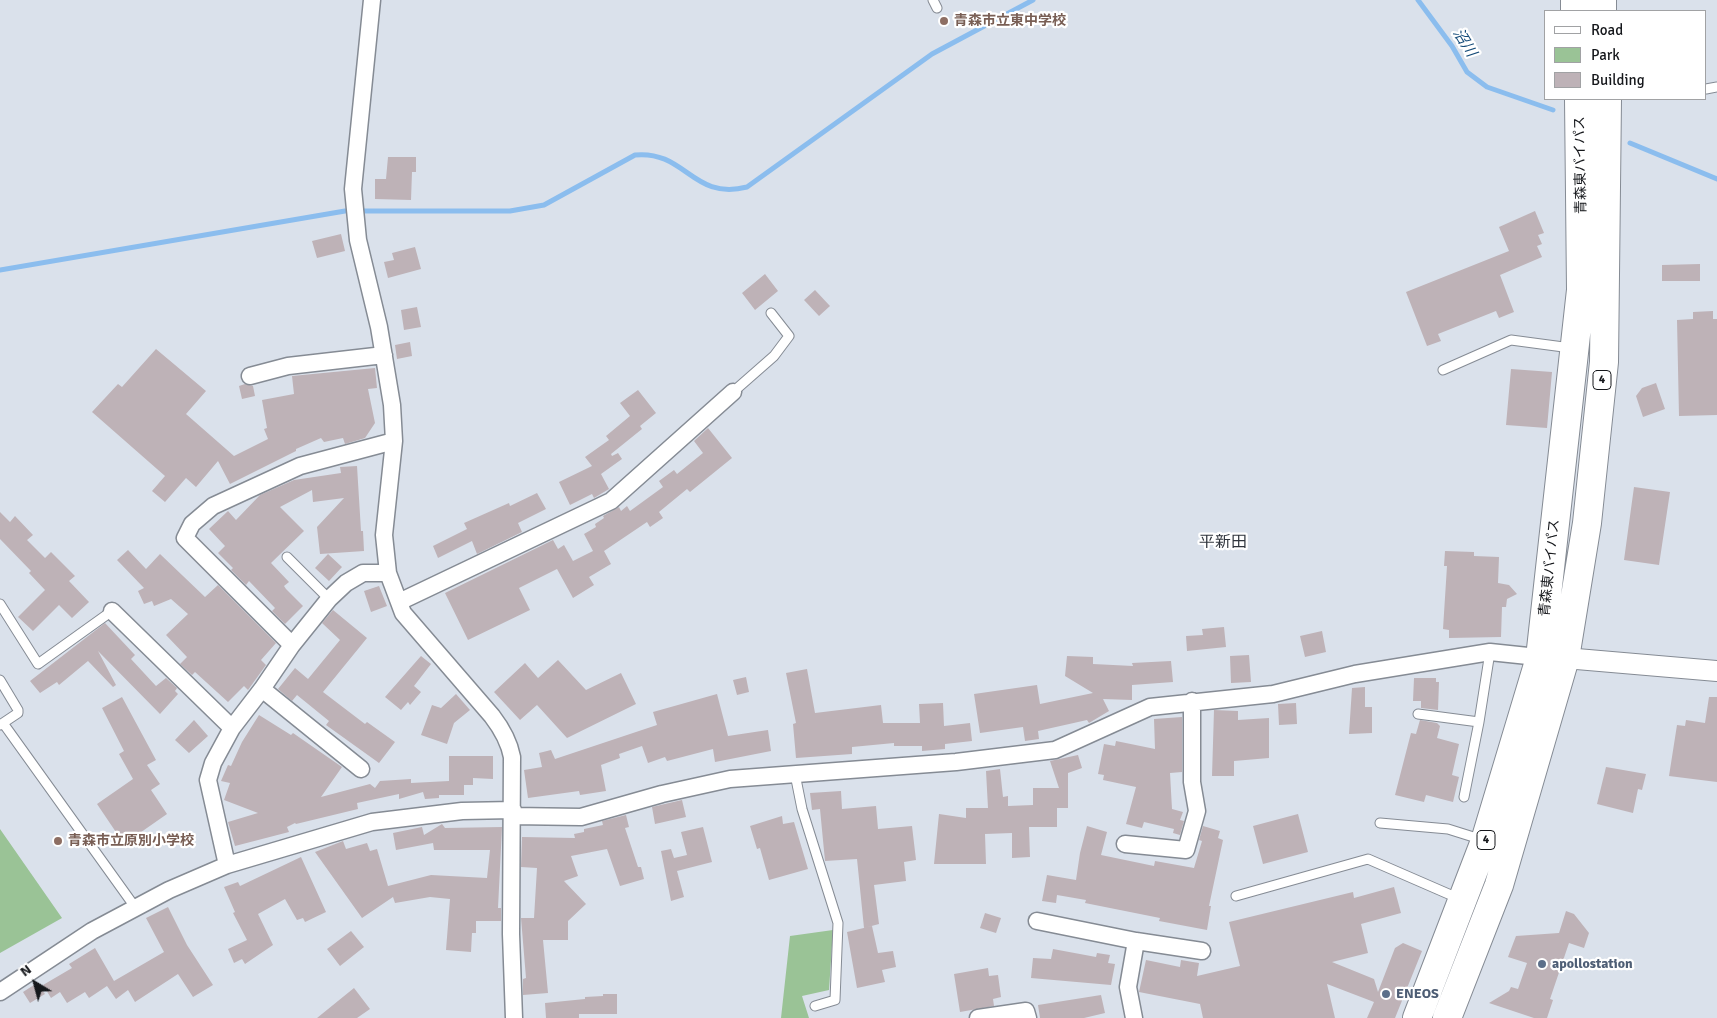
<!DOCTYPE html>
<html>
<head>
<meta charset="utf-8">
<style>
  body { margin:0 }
  #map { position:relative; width:1717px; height:1018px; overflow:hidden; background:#dae1eb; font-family:Signika,sans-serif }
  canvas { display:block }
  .legend { position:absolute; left:1544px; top:10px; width:162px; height:90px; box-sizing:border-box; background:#fff; border:1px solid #a1a2a4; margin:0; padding:6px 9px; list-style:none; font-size:15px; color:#15171b }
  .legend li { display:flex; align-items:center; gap:10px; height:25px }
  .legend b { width:25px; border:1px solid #a1a2a4 }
  .north { position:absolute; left:10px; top:958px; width:50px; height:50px; -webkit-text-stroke:4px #fff; paint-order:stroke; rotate:323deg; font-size:14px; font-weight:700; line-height:20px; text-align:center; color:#15171b }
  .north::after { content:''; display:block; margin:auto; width:18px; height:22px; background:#15171b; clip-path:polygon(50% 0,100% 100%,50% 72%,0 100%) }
</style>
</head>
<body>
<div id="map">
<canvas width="1717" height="1018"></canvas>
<ul class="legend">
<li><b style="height:6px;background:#fff"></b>Road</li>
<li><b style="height:14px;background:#9ac396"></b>Park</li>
<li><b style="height:14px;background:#beb2b7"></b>Building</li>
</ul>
<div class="north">N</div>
</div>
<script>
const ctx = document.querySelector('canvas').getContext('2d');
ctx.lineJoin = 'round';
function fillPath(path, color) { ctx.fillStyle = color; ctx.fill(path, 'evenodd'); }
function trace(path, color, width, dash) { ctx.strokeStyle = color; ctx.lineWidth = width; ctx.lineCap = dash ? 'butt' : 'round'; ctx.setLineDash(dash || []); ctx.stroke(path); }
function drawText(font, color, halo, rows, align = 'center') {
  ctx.font = font + ' Signika,"Noto Sans JP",sans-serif'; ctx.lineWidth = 4.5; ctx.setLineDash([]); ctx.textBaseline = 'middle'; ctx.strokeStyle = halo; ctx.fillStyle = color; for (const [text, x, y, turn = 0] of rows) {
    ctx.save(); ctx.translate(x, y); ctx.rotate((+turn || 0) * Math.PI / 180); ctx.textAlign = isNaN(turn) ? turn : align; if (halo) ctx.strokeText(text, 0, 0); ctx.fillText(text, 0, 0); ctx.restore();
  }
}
const green = new Path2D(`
  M0,829L62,918L0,953Z
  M833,930L829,990L802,996L809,1018H781L790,936Z`);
const stream = new Path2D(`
  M1418,0L1452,46L1467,72L1487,87L1553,110
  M1630,143L1717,179
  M363,211H510L544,205L635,155C686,150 692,201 747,187L932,54L1033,0
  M0,270L345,211`);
const building = new Path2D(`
  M388,157H416V172H412L411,200L375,199V179H386Z
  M1535,211L1544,233L1538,235L1542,244L1537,246L1542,257L1500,275L1514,312L1499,318L1496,311L1438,334L1441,341L1427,346L1406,292L1509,251L1499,227Z
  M341,234L345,251L317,258L312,241Z
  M415,247L421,269L388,278L384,262L394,260L392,253Z
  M1700,264V281H1662V265Z
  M765,274L778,291L755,310L742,293Z
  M815,290L830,306L819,316L804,300Z
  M417,307L421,327L404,330L401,310Z
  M1713,311V319H1717V415L1679,416L1677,320L1693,319V312Z
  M410,342L412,356L397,359L395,345Z
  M156,349L206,391L186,414L234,456L268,439L264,429L267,428L262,400L294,394L292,376L375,368L377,388L368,389L375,423L365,438L345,444L343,438L324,442L321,438L296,449V451L230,484L218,461L196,487L186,478L165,502L152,491L165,476L92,412L118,384L122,387Z
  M1511,369L1552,372L1547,428L1506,425Z
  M1656,383L1665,409L1643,417L1636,396L1642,388Z
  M245,384L253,386L255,396L242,399L239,386Z
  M638,390L656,413L640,426L642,429L611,454L612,456L618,453L622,459L601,474L609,489L594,498L592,494L570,505L559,482L592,466L585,457L609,440L606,436L630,416L620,403Z
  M708,428L732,458L690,492L687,489L659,512L663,518L650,527L647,522L604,551L611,564L589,577L594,585L573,598L557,569L519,588L530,610L468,640L445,593L553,540L558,549L564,545L573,561L593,551L584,534L596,527L595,524L604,518L603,516L619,507L621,511L627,506L630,511L663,487L659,481L674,470L677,474L703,453L694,441Z
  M357,466L361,531H363L364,551L320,554L317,527L344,498L313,502L312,490L280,507L304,531L271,563L289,582L284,586L286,589L303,606L285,624L272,611L275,608L249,581L246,585L231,570L233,568L218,553L225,546L209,529L228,511L236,520L260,495L294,480L341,473L340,467Z
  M1634,487L1670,492L1659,565L1624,560Z
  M537,493L546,509L518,523L522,532L477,554L472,541L438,558L433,546L467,529L464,523L509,503L510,506Z
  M0,512L10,522L15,516L33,535L27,540L45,558L51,552L75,576L69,581L89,602L72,618L59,605L33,631L18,617L45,590L29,573L31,571L0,539Z
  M128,550L146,569L160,554L205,597L218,585L276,643L261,660L266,665L248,690L244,686L228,702L195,672L192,675L180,664L187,657L166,635L188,614L171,599L154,606L152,601L144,604L138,591L144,588L117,560Z
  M1445,551L1474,552V556L1499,557L1498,583L1509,585L1517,594L1507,599L1506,607H1502L1501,637L1449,638V630L1443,629L1447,566H1444Z
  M328,554L342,567L329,581L315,568Z
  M379,586L387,606L371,612L364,591Z
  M333,610L367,638L323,692L365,724L367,722L395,742L379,763L326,725L329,721L297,695L292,701L278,689L295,668L308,679L340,640L322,623Z
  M105,623L135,655L131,659L156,686L166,678L177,688L175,691L178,694L160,714L98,651L116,685L113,687L88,661L59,685L57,682L40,693L30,681Z
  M1224,627L1226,647L1187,651L1186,636L1203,635L1202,629Z
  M1322,631L1326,652L1305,657L1300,636Z
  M1249,655L1251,682L1231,683L1230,656Z
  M421,656L431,664L414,686L421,692L410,705L408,702L401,710L385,697Z
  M1067,656L1093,657V664L1133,666L1132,663L1171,661L1173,682L1132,685V700L1103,699L1109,711L1089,723L1087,720L1038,731L1039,739L1025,741L1023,727L980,733L974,694L1037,685L1040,704L1093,693L1065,676Z
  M558,660L586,690L621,673L636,704L567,738L537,705L520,720L494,692L525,663L538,678Z
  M807,669L815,713L881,705L883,723H920L919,704L943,703L944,726L970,723L972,741L945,744V749L922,751V746H894V743L852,747V754L796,758L793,724L796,723L786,673Z
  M746,677L749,692L737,695L733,680Z
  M1414,678H1436V682H1439L1438,710L1421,708V701H1413Z
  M1365,687V707H1372V733L1349,734L1352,688Z
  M456,694L470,710L454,723L447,744L421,735L432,705L441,708Z
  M717,694L728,736L768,730L771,751L715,762L713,749L667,761L665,757L648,763L642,746L619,754L620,758L601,765L606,791L580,795L579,791L528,798L524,770L542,767L539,753L551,750L555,759L657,725L653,712Z
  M122,697L156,760L147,765L160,784L151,790L167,814L124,844L97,804L133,779L119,754L124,751L102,708Z
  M1709,697H1717V782L1669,776L1677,725L1685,726L1686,720L1705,723Z
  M1296,703L1297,724L1279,725L1278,704Z
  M1214,710L1238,711V720L1269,718V758L1234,761V776H1212Z
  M259,715L291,735L293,733L342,767L321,797L370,784L375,788L380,781L411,779V783L449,781V756H493V779L473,778V785H464V795H439V798L425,799L423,792L399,799V794L357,803L358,809L296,824L295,823L287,827L289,832L235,846L228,822L258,813L224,800L230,783L221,781L228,765L231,766L242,742Z
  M1182,717V772L1170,773L1172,809L1183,812L1180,820L1184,821L1180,835L1173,833L1174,829L1144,822L1142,828L1126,824L1136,787L1103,780L1104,775L1098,774L1104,744L1115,746L1116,741L1155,749L1154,719Z
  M194,720L208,736L189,753L175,740Z
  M1420,720L1437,723L1440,726L1437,738L1459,744L1452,775L1459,777L1453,802L1426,795L1424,802L1395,795L1411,733L1416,734Z
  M1078,755L1082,768L1068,773V808H1057V827H1029L1030,857L1012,858V833L985,834L986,864H934L939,814L966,818V808H988L986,771L1000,769L1003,797L1008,796V806L1033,805V788H1059L1050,761Z
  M1606,767L1646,774L1642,790L1638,789L1633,813L1597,804Z
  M841,791L842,809L876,806L878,829L912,826L916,860L904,862L906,881L874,885L879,924L864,928L857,859L825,861L820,809L812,810L810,793Z
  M682,800L686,817L655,824L652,807Z
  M1298,814L1308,852L1263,864L1253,826Z
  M626,815L629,827L625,828L638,867H641L644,879L620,886L607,849L571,856L578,876L564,881L586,904L568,921V940H543L548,993L523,995V979L526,978L521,918H534L537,868L521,867L522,837L575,838L574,834L584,832V829L603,825L602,821Z
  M782,816L783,824L794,822L808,869L769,880L760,848L757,849L750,826Z
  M442,824L445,828L502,827L498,908H501V921H476V933H472L471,952L446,950L450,899L430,897L395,903L393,897L362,918L315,852L343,841L346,849L367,843L370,851L377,849L388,886L431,875L487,878L490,850H434L433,843L396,850L393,833L422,827L424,835Z
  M1087,826L1107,832L1101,855L1154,866L1155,861L1194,868L1202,841L1199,840L1203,826L1220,831L1218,838L1223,840L1209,906H1211L1207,930L1159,921L1160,918L1085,903L1086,900L1057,895L1056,903L1042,901L1047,875L1076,880L1080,853Z
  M703,827L712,862L677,871L684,897L671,901L661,851L671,849L674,858L687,855L681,832Z
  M301,857L326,912L305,922L303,918L297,920L285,899L258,914L273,945L245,964L242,959L234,963L228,949L247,940L233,913L235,912L224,887L238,882L240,886Z
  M1394,887L1401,913L1361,924L1368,953L1332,962L1374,979L1378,992L1395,948L1403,943L1422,951L1395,1018H1367L1374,1002L1327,984L1335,1018H1203L1200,1004L1139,992L1146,960L1180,967L1181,960L1199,963L1197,976L1240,966L1229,922L1353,892L1354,898Z
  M168,907L187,945L213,985L193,997L178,974L135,1002L128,990L116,999L107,986L89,998L85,992L67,1003L60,992L51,998L43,985L72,968L69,964L95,948L114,981L164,952L146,918Z
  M1566,911L1574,914L1589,933L1584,948L1569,943L1550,999L1553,1000L1547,1018H1534L1489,1003L1509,991L1511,987L1518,989L1527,963L1508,957L1516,936L1559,933Z
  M985,913L1001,918L996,933L980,928Z
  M872,926L878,953L893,951L896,967L882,970L885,982L857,988L847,932Z
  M351,931L364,947L340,966L327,949Z
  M1053,949L1096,957L1097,953L1110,955L1108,963L1115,964L1111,985L1031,978L1033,958L1051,959Z
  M988,968L989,976L998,975L1001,997L993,999L994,1006L960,1012L954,974Z
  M37,983L45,994L30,1003L23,992Z
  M354,988L370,1009L357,1018H317Z
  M603,994H617V1014H579V1018H546L545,1003L585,999V997L603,996Z
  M1101,995L1105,1013L1084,1018H1040L1038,1005Z`);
const service = new Path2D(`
  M933,0L937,8
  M1706,89L1717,87
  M1443,370L1511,340L1571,348
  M733,392L774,356L789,336L771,313
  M287,557L329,599
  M0,604L38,664L112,611
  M0,680L18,710V713L3,723
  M1418,714L1479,722L1490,652
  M0,725L3,723L135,907
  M795,774L802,809L838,923L835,1000L815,1006
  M1464,797L1479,722
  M1380,823L1448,829L1483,840
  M1236,896L1368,859L1460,899`);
const minor = new Path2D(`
  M372,0L353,189L358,240L379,327L392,405L394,441L384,535L388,573L403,613L492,716C502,729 509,741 512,757L511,934L514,1018
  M250,376L288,366L384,355
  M399,602L611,501L733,392
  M112,611L232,728
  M292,645L185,538L192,524L213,506L300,466L394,441
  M262,689L361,769
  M513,816L581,817L662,794L730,779L956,762L1055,750L1150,707L1273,694L1355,674L1490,652L1547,658
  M1125,844L1186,850L1197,811L1192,782V701
  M227,865L208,780L213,763L232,728L262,689L292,645L329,599L346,583L363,573H388
  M1037,921L1136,941L1202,951
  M0,992L92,931L169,890L227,865L372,822L462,811L513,810
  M978,1018L1026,1011L1028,1018
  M1134,1018L1128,987L1136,941`);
const tertiary = new Path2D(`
  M1565,658L1717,671`);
const trunk = new Path2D(`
  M1575,0V11
  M1602,0V11
  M1417,1018L1485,841L1540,658L1581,290L1579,99
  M1447,1018L1499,885L1565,658L1587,523L1604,362L1607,99`);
const markers = [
  [944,21,5,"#8d6e63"],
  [58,841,5,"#8d6e63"],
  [1542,964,5,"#5c6f8a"],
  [1386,994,5,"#5c6f8a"]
];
const shields = [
  [1602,380,18],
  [1486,840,18]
];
const shieldNames = [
  ["4",1602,380],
  ["4",1486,840]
];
const educationNames = [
  ["青森市立東中学校",954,21],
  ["青森市立原別小学校",68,841]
];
const streetNames = [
  ["青森東バイパス",1581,165,-91],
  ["青森東バイパス",1550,568,-84]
];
const serviceNames = [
  ["apollostation",1552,964],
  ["ENEOS",1396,994]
];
const waterNames = [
  ["沼川",1464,43,58]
];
const quarterNames = [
  ["平新田",1223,543]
];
fillPath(green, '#9ac396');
trace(stream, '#8bbdee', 5);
fillPath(building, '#beb2b7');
trace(service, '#858b94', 11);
trace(minor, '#858b94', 19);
trace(tertiary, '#858b94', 22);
trace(trunk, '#858b94', 30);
trace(service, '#fff', 9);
trace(minor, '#fff', 16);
trace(tertiary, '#fff', 20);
trace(trunk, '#fff', 28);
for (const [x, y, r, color] of markers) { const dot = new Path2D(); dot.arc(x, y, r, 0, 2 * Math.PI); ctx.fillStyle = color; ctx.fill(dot); trace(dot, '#fff', 2); }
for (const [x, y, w] of shields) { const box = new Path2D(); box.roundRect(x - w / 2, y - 9.5, w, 19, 4); ctx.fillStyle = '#fff'; ctx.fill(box); trace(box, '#15171b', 1); }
drawText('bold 12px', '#15171b', null, shieldNames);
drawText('bold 14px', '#785e54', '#fff', educationNames, 'left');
drawText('14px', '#15171b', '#fff', streetNames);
drawText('bold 14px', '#4e5e75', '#fff', serviceNames, 'left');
drawText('italic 15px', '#154b79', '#fff', waterNames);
drawText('16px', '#2f343c', '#fff', quarterNames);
</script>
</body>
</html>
